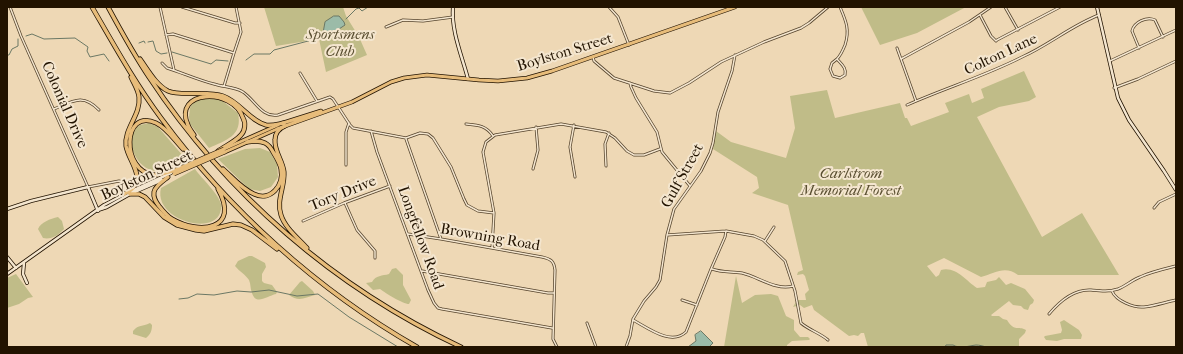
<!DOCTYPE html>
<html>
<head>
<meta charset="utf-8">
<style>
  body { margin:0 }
  #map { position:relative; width:1183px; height:354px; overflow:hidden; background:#eed8b5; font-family:"IM FELL French Canon",serif }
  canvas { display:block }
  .frame { position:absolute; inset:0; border:8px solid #221300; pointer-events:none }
</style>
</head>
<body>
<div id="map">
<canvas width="1183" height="354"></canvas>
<div class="frame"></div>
</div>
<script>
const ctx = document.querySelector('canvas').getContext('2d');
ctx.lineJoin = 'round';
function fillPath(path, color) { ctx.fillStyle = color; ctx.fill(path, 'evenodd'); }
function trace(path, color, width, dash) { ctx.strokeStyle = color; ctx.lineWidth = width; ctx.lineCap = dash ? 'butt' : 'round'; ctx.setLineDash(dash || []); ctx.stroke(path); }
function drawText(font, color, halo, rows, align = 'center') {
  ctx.font = font + ' "IM FELL French Canon",serif'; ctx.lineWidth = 4; ctx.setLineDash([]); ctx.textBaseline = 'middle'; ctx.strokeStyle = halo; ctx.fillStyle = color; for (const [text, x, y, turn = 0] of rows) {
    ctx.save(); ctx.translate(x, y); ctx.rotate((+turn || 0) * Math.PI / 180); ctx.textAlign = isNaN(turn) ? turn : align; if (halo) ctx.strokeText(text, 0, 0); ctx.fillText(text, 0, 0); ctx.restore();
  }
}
const green = new Path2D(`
  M264,7H343L346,16L359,37L367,55L326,72L319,39L276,46Z
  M861,7H966L917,33L880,45Z
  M1024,71L1036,97L1029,101L999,107L977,117L1042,237L1082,213L1119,275H1018C1005,265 995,273 981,277L944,258L927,266L936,277L939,275L941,270C956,266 966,281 977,288L985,287L987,282L996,280L999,277L1006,285L1011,283L1025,289L1034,300L1033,303L1030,305L1028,310L1024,309L1021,306L1013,305L1009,301L991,315L992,316H999L1003,319L1007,320C1015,333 1018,325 1026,330L1025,333L1019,339V347H868L864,333H861L858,336L854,335L849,336L814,310L812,305L804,308L800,305L793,307L797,300H806L805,294L809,290L805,276L803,274L797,275L798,272L803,270L788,205L752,193L759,188L757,177L713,149L716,131L731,142L786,158L795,128L790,96L827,90L835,118L900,103L905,118H907L911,126L949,112L945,103L969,94L972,103L984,98L981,89Z
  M202,98L220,99L238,113C243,136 226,140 209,148L190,124L189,117L190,108L193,102Z
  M149,123L158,127L184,157C146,198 116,138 140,125C143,124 147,124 149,123Z
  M260,148L270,152L277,164L278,177L271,187L260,191L249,189L218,159L245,149Z
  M195,169C202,179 218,193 221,204C222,207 221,209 220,213C212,236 153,219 161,188Z
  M58,217L62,221L64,229C59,235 51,240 43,238L38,229C41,222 50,219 58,217Z
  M249,256H252L265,263L266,267L262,274V281L264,283L272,285L277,292L276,294C267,296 256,306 252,293C250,289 251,284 249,280C245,274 240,272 235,266L238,261Z
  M396,268L403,275V285L411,300L409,304C403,304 385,293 380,289L373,290L366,283L372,282C376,275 382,276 389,274L392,269Z
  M16,274L33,297L28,298L19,304L7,308V278Z
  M736,276L742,303L755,295L771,294L778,296L786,316L794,320V330L800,337H808L810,339L809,340L792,341L787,345V347H724Z
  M302,281L313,291L315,295C305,298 298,302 289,295L300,282Z
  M1064,320L1079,330L1082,335L1081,339H1064L1057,341L1046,340L1044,337L1045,336L1061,333L1062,330L1060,322Z
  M150,323L152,325C152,330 151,334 146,338L133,334V331C139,324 142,327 150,323Z`);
const water = new Path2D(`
  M334,16H339L344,22L345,25L327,37L323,33L325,22Z
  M701,331L713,343L709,347H688L696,341L695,335Z`);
const stream = new Path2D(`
  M346,19L356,9L359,8L362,11L368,7
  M26,36L32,34L44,39L75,38L88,47L87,51L90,57L104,54L109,61
  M148,42L153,41L156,51L161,54L167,53
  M139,43L144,41L145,43
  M172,52L211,64L216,60L228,61
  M7,55H9L12,49L18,46V39
  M246,60L254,54H270L274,50L312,40L317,36H326
  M179,299L188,298L197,294L214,295L237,291L251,292L269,290L297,296L318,294L349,317L398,347
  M945,347L946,345H953C960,349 968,346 976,345C979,345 983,346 986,347`);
const street = new Path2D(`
  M10,7L21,36L88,187L119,181L123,182
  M160,7L174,70
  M182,7L235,23H240
  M609,7L618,17L629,45
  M1005,7L1018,30
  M980,15L991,36L996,41L997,40L1060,7
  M386,27L403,20L423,21L453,17
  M166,35L173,34L234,53
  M897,48L916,101
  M1139,48L1132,31C1134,22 1147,16 1155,20L1163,37
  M593,57L594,61L614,78L654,91L670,93L689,83L721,62L764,42L801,28L809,23L828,7
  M837,59C841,55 843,50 845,45C850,30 846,21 840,7
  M837,59C841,64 847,68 845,75L840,78L833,76L830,69L832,63Z
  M901,59L969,22L991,7
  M1110,61L1176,30
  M162,63L167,68C183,73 198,80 214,84C223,87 235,87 243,92C255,100 262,118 278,115L330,97L333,99L350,125L353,128L406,138L420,133L428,134L433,138L451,167L464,199L467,205L478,211L494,213
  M300,73L317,101
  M630,83L631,87L636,98L657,132L662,152L690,186
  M224,86L234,53L241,32L236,7
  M1114,88L1138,79L1176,61
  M907,105C945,88 985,76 1022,57C1049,45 1072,25 1099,15
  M54,109C73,101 83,93 99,110
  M466,124C477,125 486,125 493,136
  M574,125L570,147L575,177
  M371,131L377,152L428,290L434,303L438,308L442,309L552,328
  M406,139L441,239
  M346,165V132L349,123
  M606,166L605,144L609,133
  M533,169L538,150L536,127
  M345,203L357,230L375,251V258
  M1154,208L1159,202L1176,194
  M303,221L344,203L390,186
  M408,234L441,239L542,257C551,259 554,261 555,270L553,339L557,347
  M667,235L726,231L754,236L763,240L785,261L795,291L801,323C809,330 820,333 828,340
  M765,241L774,227
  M492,248L494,213L483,152L486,142L495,135L561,124L606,132L615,138L627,151L634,155H644L660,149
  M712,269C723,273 732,271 742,273C759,277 776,291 793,286
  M422,271L548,293H554
  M1112,291C1116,301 1134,308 1144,307C1155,306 1166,302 1176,300
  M682,300L697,305
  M1049,314C1059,302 1073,289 1091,290C1101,291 1108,292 1118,289C1126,286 1132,280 1140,277C1151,272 1164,269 1176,266
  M633,320C648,328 671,346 686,332L711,269L725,237L726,231
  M587,323L596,347
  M626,347L630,336L633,319L644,301L656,287L660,280L667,235L674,209L701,171L710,153L713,143L718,112L732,71L735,55`);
const secondary = new Path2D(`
  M453,7C451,31 462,56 468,79
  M1097,7L1118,98L1129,120L1164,171L1176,190
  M132,191L171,173
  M7,209L31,201L88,187L98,211
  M98,210L107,207L130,194L162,180
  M7,257L16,268
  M24,263L23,274L27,283
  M7,274L104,205L125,194`);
const primary = new Path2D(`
  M283,123L321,111
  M224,149L278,125
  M225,152L277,129L352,102L391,82L404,78L427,75L479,80L498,81L527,78L552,71L735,7`);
const highway = new Path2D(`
  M92,7C114,45 135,83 161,118C229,210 317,290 417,347
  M108,7C121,31 134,55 149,77C226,194 335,288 461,347
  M140,59C148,70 156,85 168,91C181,97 206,90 223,96C240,102 250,121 266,125C272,126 278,124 284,123
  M285,126C278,129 275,133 275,140C274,151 283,161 284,172C285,187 276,200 281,215C285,228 298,238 307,248
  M194,135C192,132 189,128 188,125C172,90 233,87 243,118C246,123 245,131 241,135C235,142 225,146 218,151
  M223,169C232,177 242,189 254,194C271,202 284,185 281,169C280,163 276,157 273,152C271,148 269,145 265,143C259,140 253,141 247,142
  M173,171C167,172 160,175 154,175C121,172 122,107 156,123C167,128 175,141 183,149
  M168,177C163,181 155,186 154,192C153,198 156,202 159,206C163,211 167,216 172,219C199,235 241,230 218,189
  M124,194C130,191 135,188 137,181C139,170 128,158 126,146C124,128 141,115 139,97C138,89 134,84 131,77
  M130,194H139L145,197L164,217L177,225L196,230L204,231L233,224L241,225L252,230L277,249`);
const primaryBridge = new Path2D(`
  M173,171L224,149
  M174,174L225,152`);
const parkNames = [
  ["Sportsmens",340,35],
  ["Club",340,52],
  ["Carlstrom",851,174],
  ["Memorial Forest",851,191]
];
const streetNames = [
  ["Boylston Street",565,53,-17],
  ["Colton Lane",1001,55,-25],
  ["Colonial Drive",64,105,66],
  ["Boylston Street",147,176,-25],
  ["Gulf Street",683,176,-61],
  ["Tory Drive",343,194,-22],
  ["Longfellow Road",420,238,70],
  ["Browning Road",490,238,10]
];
fillPath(green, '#c0bc88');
fillPath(water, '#9bbba8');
trace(water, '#6b7865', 1);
trace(stream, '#6b7865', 1);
trace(street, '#55442d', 3);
trace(secondary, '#221300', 4);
trace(primary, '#221300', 4.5);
trace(highway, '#221300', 5);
trace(street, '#f4e6cf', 1.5);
trace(secondary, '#f4e6cf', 2.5);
trace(primary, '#e7bc7a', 3);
trace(highway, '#e7bc7a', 3.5);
trace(primaryBridge, '#221300', 4.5, []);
trace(primaryBridge, '#e7bc7a', 3);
drawText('italic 15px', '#594e30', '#f4e6cf', parkNames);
drawText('15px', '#221300', '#f4e6cf', streetNames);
</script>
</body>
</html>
